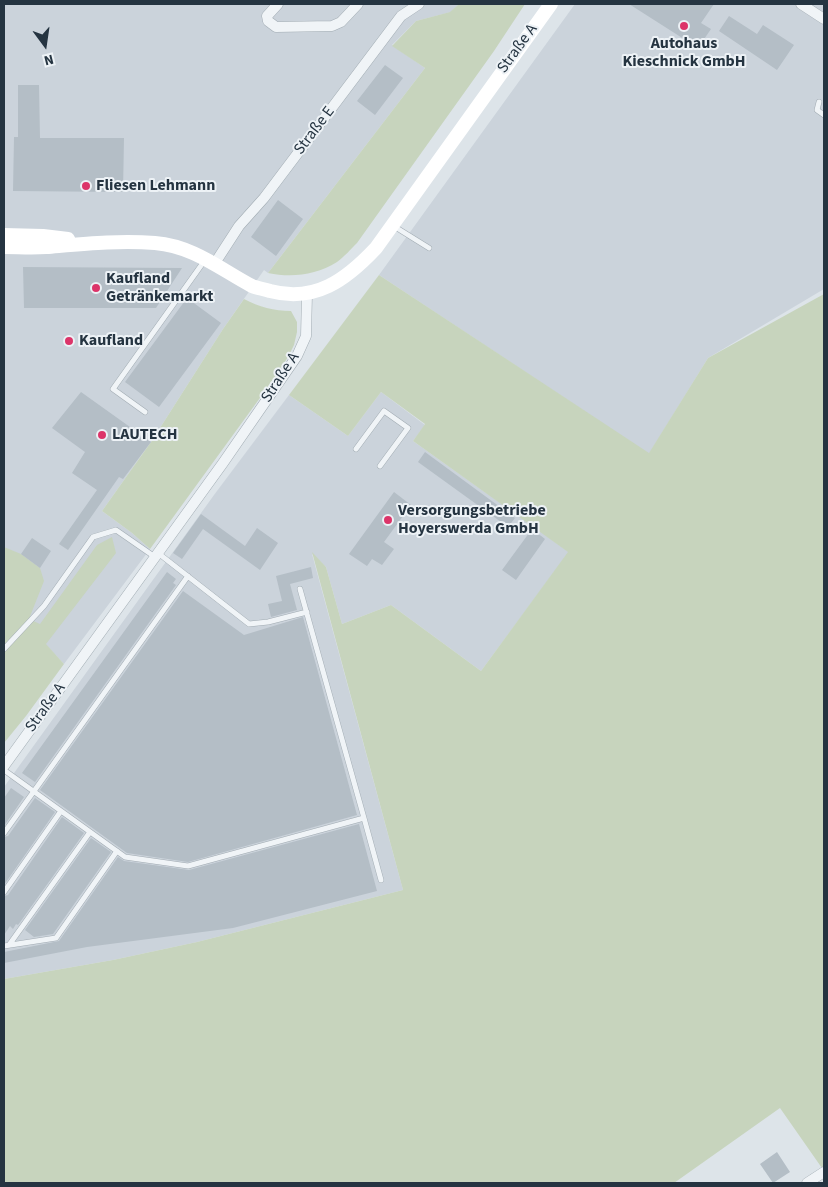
<!DOCTYPE html>
<html>
<head>
<meta charset="utf-8">
<style>
  body { margin:0 }
  #map { position:relative; width:828px; height:1187px; overflow:hidden; background:#dde4e9; font-family:"Source Sans 3",sans-serif }
  canvas { display:block }
  .frame { position:absolute; inset:0; border:5px solid #253441; pointer-events:none }
  .north { position:absolute; left:20px; top:20px; width:50px; height:50px; -webkit-text-stroke:4px #edf2f6; paint-order:stroke; rotate:166deg; font-size:14px; font-weight:700; line-height:20px; text-align:center; color:#253441 }
  .north::after { content:''; display:block; margin:auto; width:18px; height:22px; background:#253441; clip-path:polygon(50% 0,100% 100%,50% 72%,0 100%) }
</style>
</head>
<body>
<div id="map">
<canvas width="828" height="1187"></canvas>
<div class="frame"></div>
<div class="north">N</div>
</div>
<script>
const ctx = document.querySelector('canvas').getContext('2d');
ctx.lineJoin = 'round';
function fillPath(path, color) { ctx.fillStyle = color; ctx.fill(path, 'evenodd'); }
function trace(path, color, width, dash) { ctx.strokeStyle = color; ctx.lineWidth = width; ctx.lineCap = dash ? 'butt' : 'round'; ctx.setLineDash(dash || []); ctx.stroke(path); }
function drawText(font, color, halo, rows, align = 'center') {
  ctx.font = font + ' "Source Sans 3",sans-serif'; ctx.lineWidth = 4; ctx.setLineDash([]); ctx.textBaseline = 'middle'; ctx.strokeStyle = halo; ctx.fillStyle = color; for (const [text, x, y, turn = 0] of rows) {
    ctx.save(); ctx.translate(x, y); ctx.rotate((+turn || 0) * Math.PI / 180); ctx.textAlign = isNaN(turn) ? turn : align; if (halo) ctx.strokeText(text, 0, 0); ctx.fillText(text, 0, 0); ctx.restore();
  }
}
const built = new Path2D(`
  M4,4H459L451,12L416,21L392,45L425,68L268,273L264,270L223,329L151,442L102,511L132,533L150,549L64,664L46,645L4,612Z
  M575,4H824V289L708,358L649,454L379,275Z
  M381,392L425,425L413,441L569,552L481,671L391,605L342,624L326,567L312,554L403,890L197,942L113,960L4,979V787L214,495L289,395L348,436Z`);
const green = new Path2D(`
  M459,4H525L494,51L357,243C351,249 344,257 337,262C316,275 292,278 268,273L425,68L392,46L416,21L450,12Z
  M379,275L649,453L708,358L824,294V1171L780,1108L674,1183H4V979L113,960L197,942L403,890L312,552L326,567L342,624L391,605L481,671L568,552L413,441L425,424L381,392L348,436L289,395Z
  M244,299C259,307 274,311 291,311L297,322V332L294,345L288,357L273,380L150,549L132,533L102,511L151,442L223,329Z
  M112,537L116,553L46,644L64,664L26,716L4,743V547L21,554L40,568L44,581L29,619L40,624L97,545Z`);
const building = new Path2D(`
  M629,4H714L701,23L711,29L698,48Z
  M729,16L757,34L763,25L794,45L777,70L719,31Z
  M385,65L403,78L375,115L357,101Z
  M18,85H39L40,138H124L123,192L13,191L14,137H18Z
  M278,200L303,219L276,256L251,237Z
  M23,267L182,268L156,308H24Z
  M187,298L221,323L159,407L125,382Z
  M81,392L151,442L123,479L119,477L68,550L59,544L97,490L72,473L85,452L52,428Z
  M425,452L515,518L508,527L418,462Z
  M394,492L411,505L384,542L394,549L382,565L372,559L367,566L349,554Z
  M201,514L245,546L257,528L278,543L260,570L203,529L182,559L173,553Z
  M532,529L545,539L516,580L502,570Z
  M32,538L51,551L40,568L21,554Z
  M311,567L313,578L290,584L297,610L271,617L268,604L282,601L276,576Z
  M167,572L176,579L173,583L176,585L35,782L22,773Z
  M183,591L244,635L303,617L357,815L188,862L127,853L40,790Z
  M11,788L24,797L4,826V798Z
  M35,798L55,812L4,885V837L8,836Z
  M62,817L84,833L18,925L16,924L13,929L10,926L4,935V896L8,895Z
  M359,824L377,891L233,928L87,947L4,963V952L59,941L118,857L124,861L189,870Z
  M91,838L111,852L53,934L34,937L25,930Z
  M777,1152L790,1172L773,1183L760,1164Z`);
const lane = new Path2D(`
  M819,102L817,110L824,115
  M392,225L429,248
  M145,412L113,389L205,260
  M356,449L384,411L408,428L380,466
  M158,553L249,624L268,622L307,612
  M4,649L44,606L93,537L116,530L155,557
  M4,770L125,857L188,866L364,818L300,589
  M364,818L381,880
  M4,833L188,576
  M4,892L61,811
  M9,945L90,832
  M4,946L56,938L117,851`);
const street = new Path2D(`
  M278,4L267,16L268,21L276,27L332,26L341,22L358,4
  M801,4L824,19
  M215,263L239,226L264,198L401,16L419,4
  M4,766L223,463L297,356L306,336L307,294
  M807,1183L824,1172`);
const secondary = new Path2D(`
  M4,235L43,236L68,239
  M4,247C18,247 32,248 46,247C82,244 119,240 155,243C193,246 220,269 252,286C257,288 264,289 270,291C315,303 346,280 376,248L551,4`);
const markers = [
  [684,26,5,"#dc3469"],
  [86,186,5,"#dc3469"],
  [96,288,5,"#dc3469"],
  [69,341,5,"#dc3469"],
  [102,435,5,"#dc3469"],
  [388,520,5,"#dc3469"]
];
const poiNames = [
  ["Autohaus",684,44,"center"],
  ["Kieschnick GmbH",684,62,"center"],
  ["Fliesen Lehmann",96,186],
  ["Kaufland",106,279],
  ["Getränkemarkt",106,297],
  ["Kaufland",79,341],
  ["LAUTECH",112,435],
  ["Versorgungsbetriebe",398,511],
  ["Hoyerswerda GmbH",398,529]
];
const streetNames = [
  ["Straße A",518,49,-54],
  ["Straße E",315,131,-53],
  ["Straße A",281,378,-57],
  ["Straße A",46,708,-54]
];
fillPath(built, '#cbd3db');
fillPath(green, '#c7d4bd');
fillPath(building, '#b4bec6');
trace(lane, '#a2acb3', 6);
trace(street, '#a2acb3', 11);
trace(lane, '#f0f4f7', 5);
trace(street, '#f0f4f7', 10);
trace(secondary, '#fff', 14);
for (const [x, y, r, color] of markers) { const dot = new Path2D(); dot.arc(x, y, r, 0, 2 * Math.PI); ctx.fillStyle = color; ctx.fill(dot); trace(dot, '#edf2f6', 2); }
drawText('bold 16px', '#253441', '#edf2f6', poiNames, 'left');
drawText('16px', '#253441', '#edf2f6', streetNames);
</script>
</body>
</html>
